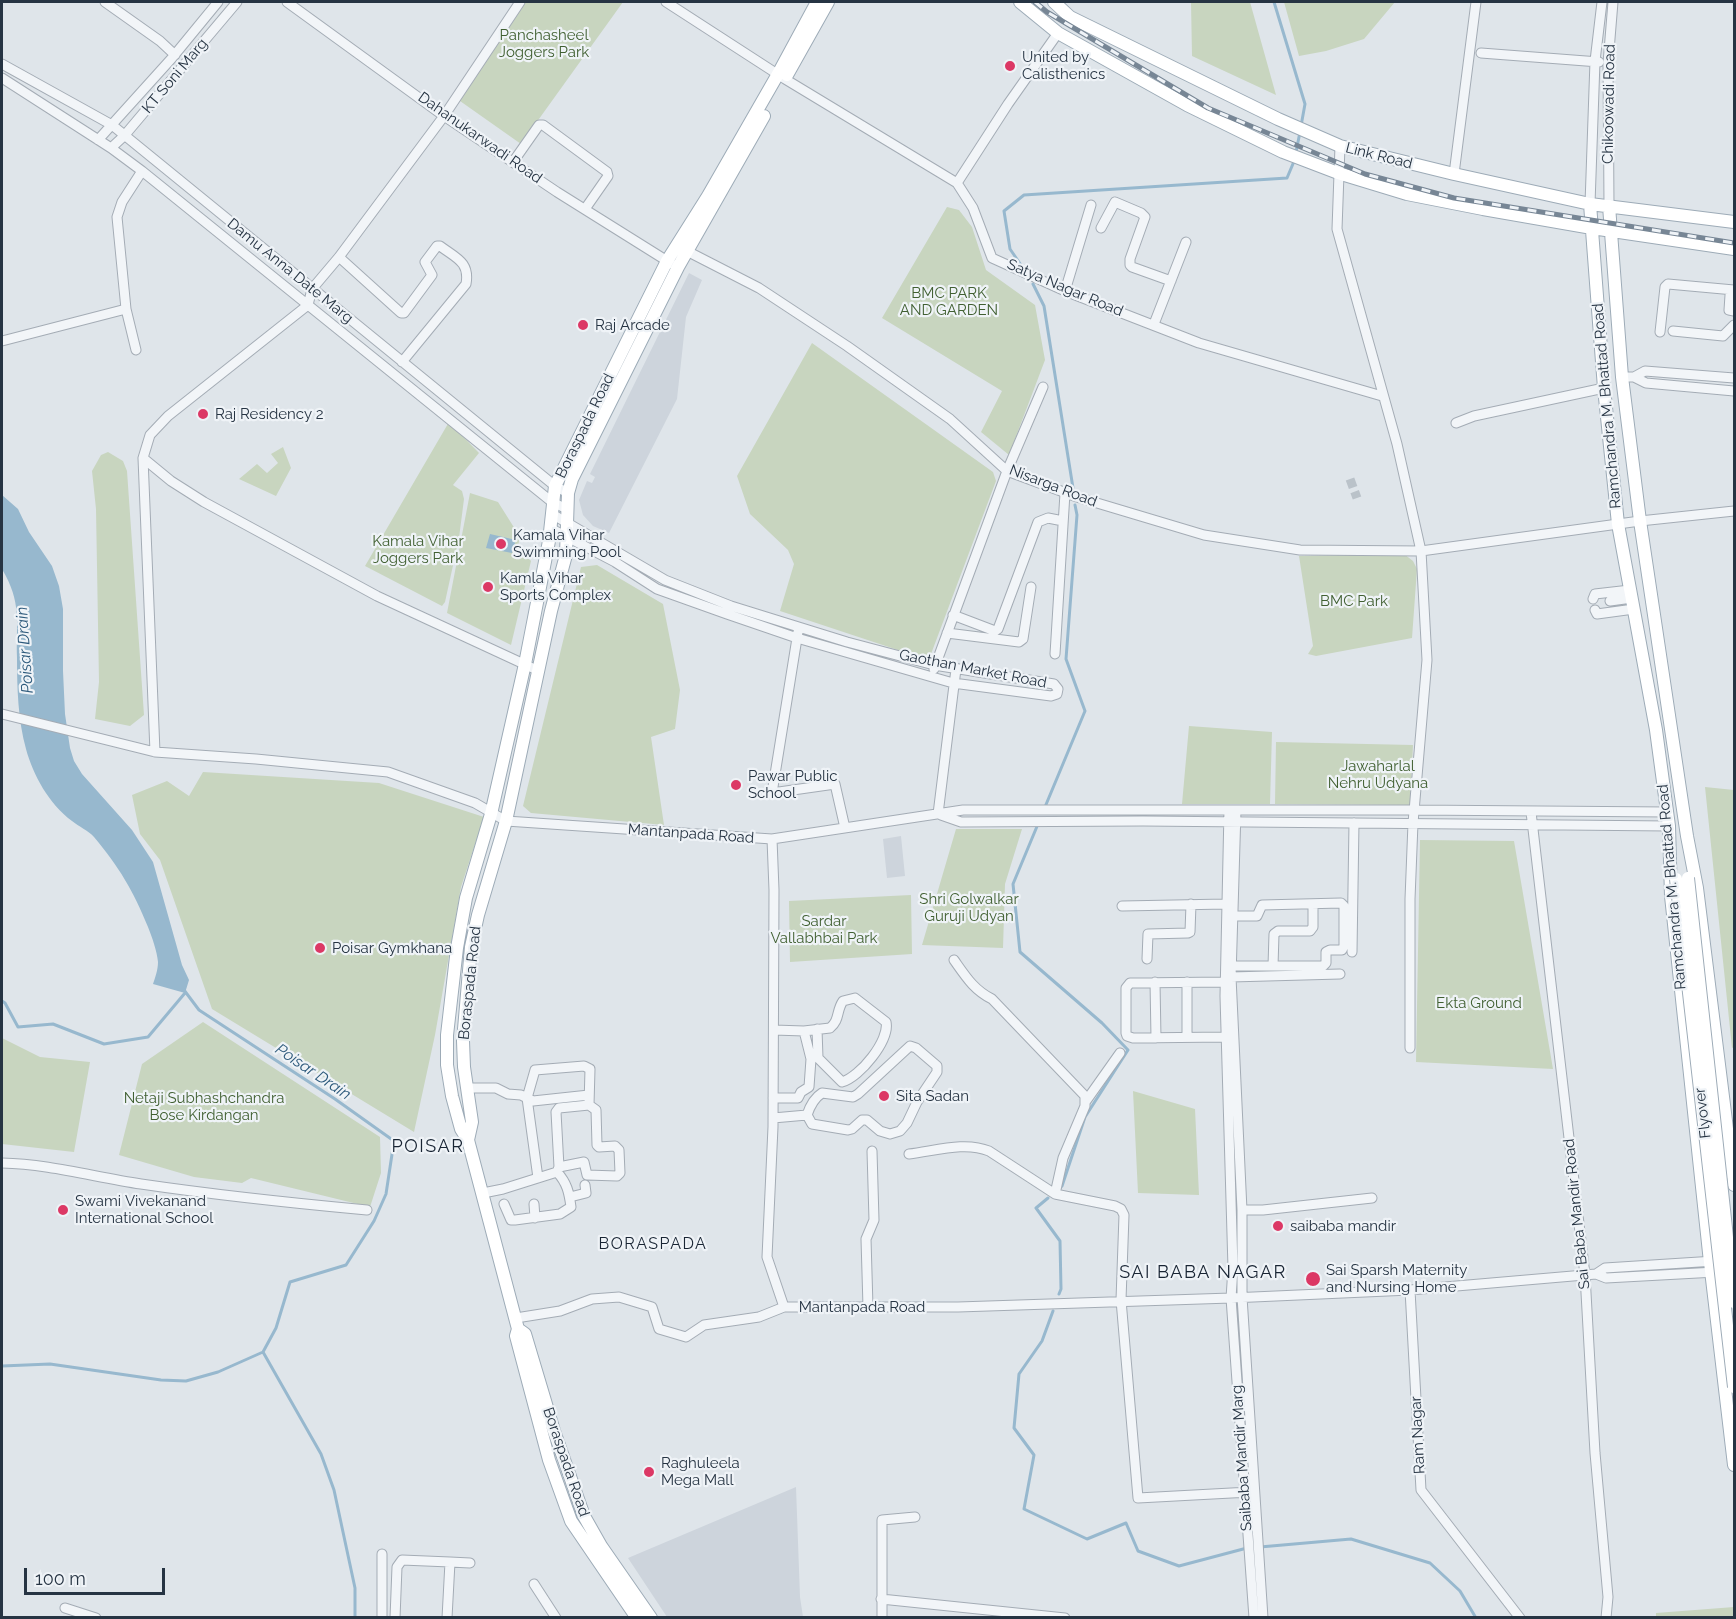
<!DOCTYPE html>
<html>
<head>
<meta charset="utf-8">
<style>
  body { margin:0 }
  #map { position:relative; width:1736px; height:1619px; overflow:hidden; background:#dfe5ea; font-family:Raleway,sans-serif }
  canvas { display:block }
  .frame { position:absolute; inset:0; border:3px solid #263443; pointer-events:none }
  .scale { position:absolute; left:24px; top:1568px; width:141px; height:27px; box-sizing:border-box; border:3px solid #263443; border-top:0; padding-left:8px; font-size:18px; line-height:21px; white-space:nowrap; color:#263443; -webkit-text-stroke:4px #eff3f7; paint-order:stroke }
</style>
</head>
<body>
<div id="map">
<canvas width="1736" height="1619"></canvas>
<div class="frame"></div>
<div class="scale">100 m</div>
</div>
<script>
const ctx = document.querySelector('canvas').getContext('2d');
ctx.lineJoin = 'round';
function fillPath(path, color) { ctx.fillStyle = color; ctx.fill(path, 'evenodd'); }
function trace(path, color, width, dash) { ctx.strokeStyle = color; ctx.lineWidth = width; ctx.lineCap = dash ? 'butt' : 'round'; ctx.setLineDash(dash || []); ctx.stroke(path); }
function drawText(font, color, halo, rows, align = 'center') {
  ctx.font = font + ' Raleway,sans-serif'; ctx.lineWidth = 4.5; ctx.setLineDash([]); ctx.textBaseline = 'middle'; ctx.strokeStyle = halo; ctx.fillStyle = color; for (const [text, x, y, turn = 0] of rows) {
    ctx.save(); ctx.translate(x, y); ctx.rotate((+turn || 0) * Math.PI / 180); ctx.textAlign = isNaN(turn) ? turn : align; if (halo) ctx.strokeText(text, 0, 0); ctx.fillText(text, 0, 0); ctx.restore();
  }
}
const built = new Path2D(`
  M689,273L702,280L686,317L677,399L609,533L593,526L583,515L579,500L587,481L592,483L595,477L590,474Z
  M901,836L905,876L887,878L883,839Z
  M796,1487L800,1597L803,1617H667L628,1558Z`);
const green = new Path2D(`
  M526,2H623L521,144L460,101Z
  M1191,2H1250L1276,95L1192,56Z
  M1284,2H1395L1364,39L1326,51L1299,56Z
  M947,207L959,210L972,227L986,270L1035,305L1045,360L1009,455L981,432L1002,391L882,318Z
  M812,343L993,472L996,481L931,654L922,658L780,611L794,564L788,550L750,514L737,476Z
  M449,422L479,453L453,485L462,491L464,499L459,538L445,602L442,606L365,566Z
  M283,447L291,468L276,496L239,479L257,464L267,473L278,463L271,454Z
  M108,452L123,461L127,471L144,715L130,726L95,719L99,682L96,509L92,471L101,455Z
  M470,493L498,502L520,537L518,546L531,561L511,645L447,613Z
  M1404,554L1413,561L1417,569L1412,638L1316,656L1308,654L1313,646L1299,556Z
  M597,565L663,604L680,690L675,729L651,737L664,825L531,813L523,806L581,567Z
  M1189,726L1272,732L1270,804H1182Z
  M1276,742L1413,745L1410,805L1275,804Z
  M203,772L379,783L484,817L461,887L435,1035L414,1132L212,1009L160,860L140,834L132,795L167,781L189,796Z
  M1705,787L1734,790V1047L1732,1048Z
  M956,829H1022L1005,884L1003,948L922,945Z
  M1420,840L1514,841L1553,1069L1416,1062Z
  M911,895L912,954L790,962L789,901Z
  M203,1022L380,1137L381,1173L370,1207L251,1178L242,1183L194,1177L119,1155L142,1064Z
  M2,1038L40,1057L90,1062L74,1152L2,1144Z
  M1133,1091L1195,1109L1199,1195L1138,1193Z
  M1734,1607V1617H1656V1613Z`);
const water = new Path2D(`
  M2,495L18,509L29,532L52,566L59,586L63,609V671L65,714L70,748L74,761L82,774L132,830L153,862L182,965L189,980L185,993L153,984C155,978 158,970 158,962C157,951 152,937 148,927C133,890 119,867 94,837C88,830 79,827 72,821C49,804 33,775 26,749C18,720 17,688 17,658C16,621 22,603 2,569Z
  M490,534L516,540L512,553L486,548Z`);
const stream = new Path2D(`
  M1274,2L1305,104L1301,126
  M1296,152L1300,132
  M1023,268L1010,249L1004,211L1024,195L1287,178L1295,159
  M1033,284L1044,306L1073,488
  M1045,807L1085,711L1066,659L1077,515L1075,505
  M1038,824L1013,884L1020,952L1102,1023L1128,1050L1085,1117L1062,1186L1060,1188
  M184,990L199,1010L335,1099L394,1141L386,1194L374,1221L346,1265L290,1282L276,1328L263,1352L321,1454L334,1490L355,1588V1618
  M2,1001L5,1003L18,1027L53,1024L104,1044L148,1037L185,993
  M1048,1198L1036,1208L1060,1241L1061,1289L1059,1294
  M1053,1311L1042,1341L1019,1374L1014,1428L1034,1455L1024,1509L1087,1539L1126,1523L1138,1551L1179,1566L1247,1548
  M2,1366L50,1364L161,1380L186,1381L218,1372L263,1352
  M1260,1547L1351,1539L1430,1563L1460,1591L1476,1618`);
const minorTunnel = new Path2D(`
  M1350,479L1357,498`);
const minor = new Path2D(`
  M105,2L160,41L175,55
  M287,2L444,116L557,192L672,264
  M520,2L444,116L339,257L312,289L308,305L168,416L150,435L143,458L171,481L204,502L377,596L539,671
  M666,2L785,79L957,183L973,208L992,258L1065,291L1199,343L1382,396
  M1481,53L1599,62
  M2,64L112,125L555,486L568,493
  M2,78L111,148L142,171L552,502L567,509
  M98,140L172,58L218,2
  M1340,146L1337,229L1397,444L1421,551L1427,660L1413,823L1410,899V1048
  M111,148L124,136L237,2
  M513,162L539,125H543L607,172L608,176L585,209
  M1454,174L1476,2
  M957,183L1008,104L1058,33
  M1590,204L1595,61L1602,2
  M1609,206L1608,63L1613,2
  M1101,228L1115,202L1141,213L1145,217L1130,259V265L1132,267L1171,281
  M681,248L759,288L847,346L950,419L1007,471L1077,497L1204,535L1300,550L1421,551L1640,521L1734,511
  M339,257L401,313H404L432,275L425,262L437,246H440C456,258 470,262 466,284L402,362
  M1065,291L1091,205
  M1734,294L1730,295L1729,310L1734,311
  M1154,324L1186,242
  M1673,331L1723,336L1734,325
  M1660,332L1665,287L1668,284L1734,290
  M2,341L126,309
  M136,350L126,309L117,217L122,202L142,171
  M1622,377H1634L1646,383L1734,391
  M1634,377L1645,371L1734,378
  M1456,423L1474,416L1604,388
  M143,458L155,752L256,759L388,772L475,803L506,821L772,839L774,890L773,1127L767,1257L784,1307H958L1231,1298L1410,1290L1596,1274L1605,1268L1715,1261
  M550,528L615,562L657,589L727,614L797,638L953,683L1051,696L1057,694L1058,689L1054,684L934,665L847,642L731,606L665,580L552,514
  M1593,599L1595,594L1630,590
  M1610,601L1632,598
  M1595,610L1597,614L1634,609
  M953,615L995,631L998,629L1038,522L1048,518L1063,521
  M798,632L772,793L835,784L845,828
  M947,633L1019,642L1023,639L1031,587
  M1055,654L1065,493
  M934,669L1007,471L1043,387
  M2,714L155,752
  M1229,810L1225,996L1233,1268L1231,1298L1254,1618
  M1236,810L1231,977L1242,1210V1297L1263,1618
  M1531,812L1585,1275L1595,1453L1608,1597L1606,1618
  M938,814L956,669
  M941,815L961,822L1143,821L1669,826
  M772,839L963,810H1414L1667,812
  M1122,906L1226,904
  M1352,952L1354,823
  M1147,959L1148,934L1188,933L1190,932L1191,904
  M954,960C966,977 974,990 992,999L1085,1096V1106L1063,1158L1055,1194L1115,1206L1121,1209L1124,1215L1121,1300L1138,1498L1250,1492
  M1231,966H1323L1326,963V952L1330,950H1342L1344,946V906L1341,903L1262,905L1257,916H1232
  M1273,966L1274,934L1278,931H1310L1313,927V904
  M1231,977L1340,974
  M1155,982L1156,1038
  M1187,982V1037
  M1225,982L1130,983L1126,988V1033L1127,1036L1133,1038L1226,1037
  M774,1030L804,1031L830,1028C840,1020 836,1011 843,1001L855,998L886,1022C890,1040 860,1077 842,1082L818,1058L817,1029
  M910,1046L916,1048L937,1066V1072L917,1102L907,1123L900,1131L890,1134L880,1131L867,1120H862L852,1129L848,1130L812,1124L807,1115C810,1106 814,1098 822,1093L853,1097L858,1094Z
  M467,1088H496L508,1094L521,1095L527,1098L538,1178
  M773,1098H798L801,1092L809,1087L811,1059L804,1031
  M1086,1101L1120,1053
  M589,1105L590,1069L584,1066L535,1070L527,1098L533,1101L589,1095
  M773,1118L807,1115
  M909,1154C935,1151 965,1141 989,1151L1055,1194
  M2,1163C49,1164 94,1177 141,1184C216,1195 291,1203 367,1210
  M483,1193L503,1189L557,1172L559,1167L556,1112L559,1108L589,1105L596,1110L597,1145L599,1147L615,1146L619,1150L620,1173L617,1176L587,1175L584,1162L559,1167
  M570,1197L586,1193L585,1185
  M504,1204L511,1220H515L560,1214L571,1207C569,1192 567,1183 557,1172
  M534,1204L535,1218
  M1242,1210H1263L1372,1198
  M1596,1274L1606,1278L1716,1272
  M1410,1290L1421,1490L1520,1618
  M868,1307L866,1239L874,1220L872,1151
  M516,1318L560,1311L592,1299L619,1297L652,1307L659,1329L686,1337L704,1325L759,1317L784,1307
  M450,1562L470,1563
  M534,1584L556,1618
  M881,1599L1065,1618
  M65,1608L96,1618
  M382,1618V1554
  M395,1618L397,1567L402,1560L450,1562L447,1618
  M882,1618V1520L915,1517`);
const major = new Path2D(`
  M1020,2L1058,33L1187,105L1283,152L1338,173L1407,194L1483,209L1592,228L1734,249
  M1054,2L1070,17L1278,119L1340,146L1454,174L1590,204L1734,222
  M787,75L828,2
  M1590,204L1604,388L1618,524L1656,730L1669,826L1671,896L1710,1262L1734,1465
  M1609,206L1622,377L1640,521L1687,836L1697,888L1734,1185
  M468,1140L472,1122L464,1067L463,1041L471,947L478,915L506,821L551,611L566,555L568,493L572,479L678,267L764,116
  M518,1329L525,1334L554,1431L584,1516L601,1546L651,1618
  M637,1618L571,1521L549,1460L516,1336L518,1329L468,1140L461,1129L452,1096L447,1065V1035L457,948L466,898L491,814L525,664L549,541L555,486L667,261L708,196L778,74L817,2`);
const rail = new Path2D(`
  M1035,2L1047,12L1208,108L1365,174L1454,198L1734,243`);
const majorBridge = new Path2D(`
  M1688,878L1734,1302
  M1676,879L1734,1387`);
const markers = [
  [1010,66,6,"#dc3865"],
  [583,325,6,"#dc3865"],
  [203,414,6,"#dc3865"],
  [501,544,6,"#dc3865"],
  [488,587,6,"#dc3865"],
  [736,785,6,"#dc3865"],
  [320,948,6,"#dc3865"],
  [884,1096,6,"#dc3865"],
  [63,1210,6,"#dc3865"],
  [1278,1226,6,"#dc3865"],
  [1313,1279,8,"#dc3865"],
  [649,1472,6,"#dc3865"]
];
const parkNames = [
  ["Panchasheel",544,35],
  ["Joggers Park",544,52],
  ["BMC PARK",949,293],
  ["AND GARDEN",949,310],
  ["Kamala Vihar",418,541],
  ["Joggers Park",418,558],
  ["BMC Park",1354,601],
  ["Jawaharlal",1378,766],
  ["Nehru Udyana",1378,783],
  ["Shri Golwalkar",969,899],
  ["Guruji Udyan",969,916],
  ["Sardar",824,921],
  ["Vallabhbai Park",824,938],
  ["Ekta Ground",1479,1003],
  ["Netaji Subhashchandra",204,1098],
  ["Bose Kirdangan",204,1115]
];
const poiNames = [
  ["United by",1022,57],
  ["Calisthenics",1022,74],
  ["Raj Arcade",595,325],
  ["Raj Residency 2",215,414],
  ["Kamala Vihar",513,535],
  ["Swimming Pool",513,552],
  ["Kamla Vihar",500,578],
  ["Sports Complex",500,595],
  ["Pawar Public",748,776],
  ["School",748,793],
  ["Poisar Gymkhana",332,948],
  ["Sita Sadan",896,1096],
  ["Swami Vivekanand",75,1201],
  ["International School",75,1218],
  ["saibaba mandir",1290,1226],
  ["Sai Sparsh Maternity",1326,1270],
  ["and Nursing Home",1326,1287],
  ["Raghuleela",661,1463],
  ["Mega Mall",661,1480]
];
const streetNames = [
  ["KT Soni Marg",175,76,-50],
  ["Chikoowadi Road",1609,104,-89],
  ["Dahanukarwadi Road",480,138,35],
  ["Link Road",1379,156,14],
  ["Damu Anna Date Marg",290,271,39],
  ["Satya Nagar Road",1065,288,23],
  ["Ramchandra M. Bhattad Road",1607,406,-95],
  ["Boraspada Road",585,426,-64],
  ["Nisarga Road",1053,486,21],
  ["Gaothan Market Road",973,669,11],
  ["Mantanpada Road",691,834,4],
  ["Ramchandra M. Bhattad Road",1672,887,-95],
  ["Boraspada Road",470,983,-84],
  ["Flyover",1703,1113,-97],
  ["Sai Baba Mandir Road",1577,1214,-96],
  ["Mantanpada Road",862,1307],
  ["Ram Nagar",1418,1435,-93],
  ["Saibaba Mandir Marg",1242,1458,-94],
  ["Boraspada Road",566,1462,71]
];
const waterNames = [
  ["Poisar Drain",25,650,-94],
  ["Poisar Drain",313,1072,34]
];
const neighbourhoodNames = [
  ["BORASPADA",653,1244]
];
const quarterNames = [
  ["POISAR",428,1147],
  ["SAI BABA NAGAR",1203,1273]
];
fillPath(built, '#cdd4dc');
fillPath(green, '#c8d5bf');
fillPath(water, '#97b8ce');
trace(stream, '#97b8ce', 3);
trace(minorTunnel, '#bac2c9', 9, [9, 4.5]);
trace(minor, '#a4acb5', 11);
trace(major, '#9dabb7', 14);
trace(minor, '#f2f5f8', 9);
trace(major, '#fff', 12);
trace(rail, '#778695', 5);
trace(rail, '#eff3f7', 3, [9]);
trace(majorBridge, '#9dabb7', 14, []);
trace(majorBridge, '#fff', 12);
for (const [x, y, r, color] of markers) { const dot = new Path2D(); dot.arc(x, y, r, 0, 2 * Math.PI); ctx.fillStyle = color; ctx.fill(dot); trace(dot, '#eff3f7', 2); }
drawText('15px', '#416032', '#eff3f7', parkNames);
drawText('15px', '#263443', '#eff3f7', poiNames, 'left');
drawText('15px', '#263443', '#eff3f7', streetNames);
drawText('italic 16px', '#2c597b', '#eff3f7', waterNames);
ctx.letterSpacing = '1.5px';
drawText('16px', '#192534', '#eff3f7', neighbourhoodNames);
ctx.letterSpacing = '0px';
ctx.letterSpacing = '1.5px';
drawText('18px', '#192534', '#eff3f7', quarterNames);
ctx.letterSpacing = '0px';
</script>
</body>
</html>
